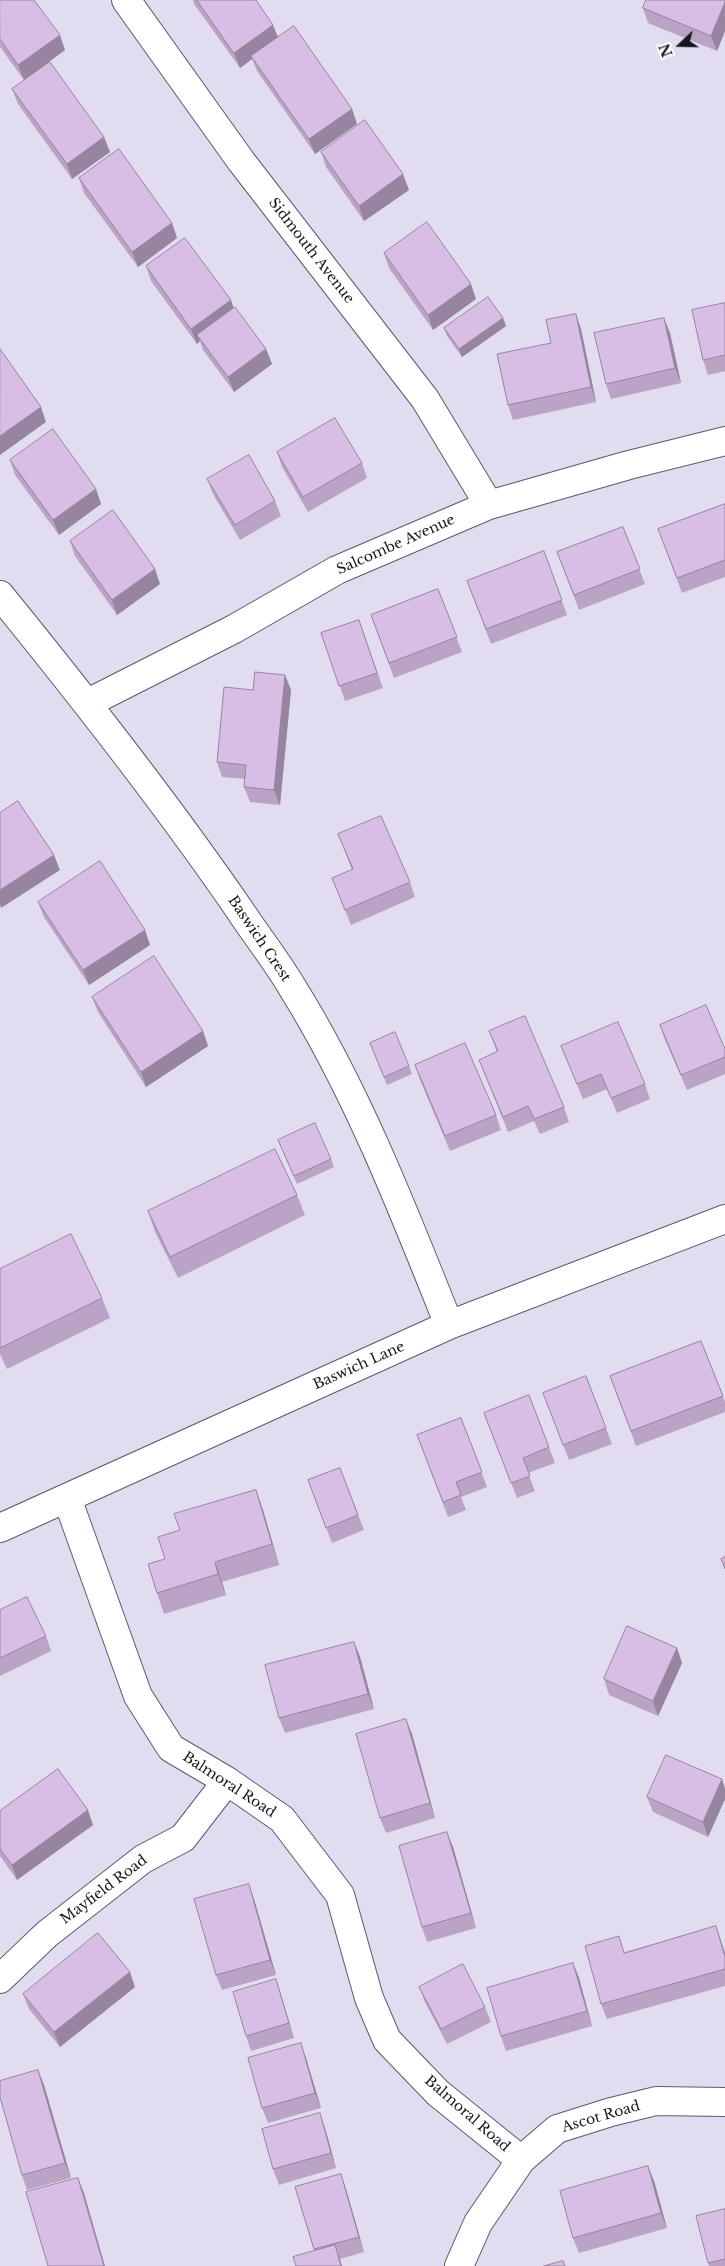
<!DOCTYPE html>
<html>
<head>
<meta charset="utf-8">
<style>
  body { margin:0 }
  #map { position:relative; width:725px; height:2266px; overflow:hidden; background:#e2dcf1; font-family:"Libre Baskerville",serif }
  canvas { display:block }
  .north { position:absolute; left:655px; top:20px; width:50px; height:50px; -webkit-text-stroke:4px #fff; paint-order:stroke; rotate:249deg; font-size:14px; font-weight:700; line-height:20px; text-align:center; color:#19161e }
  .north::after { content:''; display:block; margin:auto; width:18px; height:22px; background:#19161e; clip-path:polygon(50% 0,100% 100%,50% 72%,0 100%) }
</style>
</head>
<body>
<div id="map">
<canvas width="725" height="2266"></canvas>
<div class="north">N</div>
</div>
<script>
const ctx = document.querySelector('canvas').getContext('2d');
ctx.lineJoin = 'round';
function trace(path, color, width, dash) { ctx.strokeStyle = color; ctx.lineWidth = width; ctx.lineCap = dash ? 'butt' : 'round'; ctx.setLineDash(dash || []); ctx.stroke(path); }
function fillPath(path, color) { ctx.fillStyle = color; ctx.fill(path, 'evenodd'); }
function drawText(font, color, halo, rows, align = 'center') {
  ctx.font = font + ' "Libre Baskerville",serif'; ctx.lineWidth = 5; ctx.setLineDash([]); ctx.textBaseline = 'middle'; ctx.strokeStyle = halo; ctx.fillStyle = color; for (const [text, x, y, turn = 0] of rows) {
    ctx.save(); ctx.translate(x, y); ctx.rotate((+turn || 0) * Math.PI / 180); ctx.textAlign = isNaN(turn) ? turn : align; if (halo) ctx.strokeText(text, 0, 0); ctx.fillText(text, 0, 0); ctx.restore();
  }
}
const minor = new Path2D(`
  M126,0L241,161L425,399L489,505
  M0,595C83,697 164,800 239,909C256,935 276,960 292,987C357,1091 404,1212 449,1325
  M88,703L234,629L337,570L489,505L629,465L725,441
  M67,1498L138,1696L171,1748L227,1781L282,1819L340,1895L369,1998L387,2040L438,2093L521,2160
  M0,1528L449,1325L725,1219
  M0,1979L47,1934L143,1859L183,1838L227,1781
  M459,2266L478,2223L521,2160L557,2129L611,2112L656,2101L725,2102`);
const wall = new Path2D(`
  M0,0L65,50L24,80L0,47Z
  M193,0H256L278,37L352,109L357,124L315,154L257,71L252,59L240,68L194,4Z
  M725,0V31L717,51L648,23L643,8Z
  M12,89L104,137L110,152L72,179L18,104Z
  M321,152L409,190L364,221L326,167Z
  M79,178L172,223L177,238L138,267L84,193Z
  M384,253L476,299L433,330L389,268Z
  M146,266L234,308L266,349L272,364L234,392L203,350L200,341L197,344L151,281Z
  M725,303V371L708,375L703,360Z
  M503,318L506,326L462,357L447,336L444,328Z
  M581,329L596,402L513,420L508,405L551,343Z
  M670,333L681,383L611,399L606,384Z
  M277,452L362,463L367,478L308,512L282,467Z
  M10,460L96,489L101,504L59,535L15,475Z
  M207,479L275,501L281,516L240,540L213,494Z
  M725,504V577L682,593L658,529Z
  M623,527L645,584L579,610L557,552Z
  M70,541L160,584L117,615L75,556Z
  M544,551L567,615L491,644L467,581Z
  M438,589L462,652L394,678L371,615Z
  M359,620L383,688L345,701L321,633Z
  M285,675L291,690L280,805L250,802L244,787L245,779L222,777L217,762L253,690Z
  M338,834L410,882L415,897L351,925L332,878L352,870Z
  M38,902L145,930L150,945L89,985L44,917Z
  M92,997L203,1031L208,1046L146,1087L98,1012Z
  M660,1025L725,1049V1074L687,1090L665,1040Z
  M489,1031L564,1107L569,1122L540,1134L534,1121L508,1132L479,1060L497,1052Z
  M370,1043L409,1066L412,1074L387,1085Z
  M561,1046L645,1084L650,1099L617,1113L607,1089L583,1099Z
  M415,1065L496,1115L501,1130L450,1151L420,1080Z
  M278,1140L331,1159L334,1167L297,1184Z
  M297,1195L305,1215L178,1278L155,1232L148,1211Z
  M0,1269L102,1298L110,1318L7,1369L0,1354Z
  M701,1341L725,1402V1412L636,1446L610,1376Z
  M586,1376L612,1444L569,1460L543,1393Z
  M529,1395L555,1463L528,1473L535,1491L517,1498L484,1413Z
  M461,1418L487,1487L461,1497L466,1510L448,1517L417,1435Z
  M340,1468L364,1530L332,1543L308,1480Z
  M256,1490L263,1510L279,1565L222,1582L226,1595L164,1614L157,1593L165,1559L180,1530Z
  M0,1610L46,1636L51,1651L0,1676Z
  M354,1642L360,1657L374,1709L285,1733L279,1718Z
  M677,1648L682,1663L658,1716L609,1695L604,1679Z
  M412,1734L435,1818L386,1833L380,1818Z
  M722,1779L725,1789V1799L708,1837L653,1812L647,1797Z
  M0,1811L93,1825L17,1880L0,1856Z
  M453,1847L476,1928L427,1942L422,1927Z
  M254,1899L276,1975L222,1990L216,1975Z
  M716,1926L725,1953V1986L607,2019L601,2004L625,1952Z
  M573,1963L579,1978L592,2026L506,2051L501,2036Z
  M276,1979L281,1995L294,2038L251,2051L246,2036Z
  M135,1987L60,2047L29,2009L23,1994Z
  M419,1987L485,2007L491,2022L447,2044L425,2002Z
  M306,2058L321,2108L268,2123L262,2108Z
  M38,2070L44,2085L71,2178L27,2190L22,2175Z
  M325,2128L336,2168L279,2185L273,2169Z
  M341,2174L346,2189L364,2252L340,2259L342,2266L314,2251L295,2187Z
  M654,2181L667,2228L579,2253L573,2238Z
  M725,2209V2266H709L708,2263Z`);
const shadedWall = new Path2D(`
  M725,2V31L717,51L711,36Z
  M273,25L279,40L251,56L252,59L240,68L234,53Z
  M60,35L65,50L24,80L18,65Z
  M352,109L357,124L315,154L309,139Z
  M104,137L110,152L72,179L67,164Z
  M403,174L409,190L364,221L359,206Z
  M172,223L177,238L138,267L132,252Z
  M471,284L476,299L433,330L428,315Z
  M231,300L236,315L197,335L200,341L197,344L191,329Z
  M576,314L581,329L596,402L591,387Z
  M503,318L506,326L462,357L459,349Z
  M664,318L670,333L681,383L675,368Z
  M266,349L272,364L234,392L228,377Z
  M41,407L46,422L0,455V436Z
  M96,489L101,504L59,535L53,520Z
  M155,569L160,584L117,615L112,600Z
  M285,675L291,690L280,805L274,790Z
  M54,855L60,870L1,908L0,904V890Z
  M145,930L150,945L89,985L83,970Z
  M203,1031L208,1046L146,1087L141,1072Z
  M256,1490L263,1510L279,1565L272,1544Z
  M215,1562L222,1582L226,1595L218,1574Z
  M354,1642L360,1657L374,1709L368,1694Z
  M677,1648L682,1663L658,1716L653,1701Z
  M406,1719L412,1734L435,1818L430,1803Z
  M722,1779L725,1789V1799L708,1837L703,1822Z
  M88,1810L93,1825L17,1880L12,1865Z
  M447,1832L453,1847L476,1928L471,1913Z
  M249,1884L254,1899L276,1975L270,1960Z
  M716,1926L725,1953V1957Z
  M573,1963L579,1978L592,2026L587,2011Z
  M130,1972L135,1987L60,2047L54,2032Z
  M276,1979L281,1995L294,2038L289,2023Z
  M301,2043L306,2058L321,2108L315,2093Z
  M38,2070L44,2085L71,2178L65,2163Z
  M320,2113L325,2128L336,2168L331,2153Z
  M648,2166L654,2181L667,2228L661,2213Z
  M341,2174L346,2189L364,2252L359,2237Z
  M78,2178L84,2193L105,2266H104Z
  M335,2245L342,2266H341Z`);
const building = new Path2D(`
  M0,0H34L60,35L18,65L0,39Z
  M197,0H256L273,25L234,53Z
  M646,0H725V2L711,36L643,8Z
  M294,26L352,109L309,139L251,56Z
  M50,62L104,137L67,164L12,89Z
  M365,120L403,174L359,206L321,152Z
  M119,149L172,223L132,252L79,178Z
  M427,222L471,284L428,315L384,253Z
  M185,238L231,300L191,329L146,266Z
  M488,297L503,318L459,349L444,328Z
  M725,303V355L703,360L692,310Z
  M235,307L266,349L228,377L197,335Z
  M576,314L591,387L508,405L497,354L551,343L546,320Z
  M664,318L675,368L606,384L594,333Z
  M0,349L41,407L0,436Z
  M335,418L362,463L303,497L277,452Z
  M53,429L96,489L53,520L10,460Z
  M249,455L275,501L235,525L207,479Z
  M725,504V560L677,578L658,529Z
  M113,510L155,569L112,600L70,541Z
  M623,527L640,569L574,595L557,552Z
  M544,551L562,600L486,629L467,581Z
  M438,589L457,637L389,663L371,615Z
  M359,620L377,673L339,686L321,633Z
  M255,672L285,675L274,790L244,787L246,765L217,762L224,687L253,690Z
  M18,801L54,855L0,890V813Z
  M381,816L410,882L345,910L332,878L353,869L338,834Z
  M100,861L145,930L83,970L38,902Z
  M154,956L203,1031L141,1072L92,997Z
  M706,1005L725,1049V1057L681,1075L660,1025Z
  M525,1016L564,1107L534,1119L528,1106L503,1117L479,1060L498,1051L489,1031Z
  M618,1022L645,1084L611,1098L601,1074L577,1084L561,1046Z
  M395,1032L409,1066L384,1077L370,1043Z
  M465,1043L496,1115L445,1136L415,1065Z
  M315,1123L331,1159L294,1176L278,1140Z
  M275,1149L297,1195L170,1257L148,1211Z
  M71,1234L102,1298L0,1348V1269Z
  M701,1341L723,1396L631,1431L610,1376Z
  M586,1376L606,1428L563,1445L543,1393Z
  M529,1395L549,1447L523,1458L530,1476L511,1483L484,1413Z
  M461,1418L482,1472L456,1482L461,1495L443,1502L417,1435Z
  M340,1468L358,1515L326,1528L308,1480Z
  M256,1490L272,1544L215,1562L218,1574L157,1593L148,1564L165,1559L158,1537L180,1530L174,1514Z
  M725,1557V1569L721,1559Z
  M27,1597L46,1636L0,1658V1610Z
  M627,1626L677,1648L653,1701L604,1679Z
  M354,1642L368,1694L279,1718L265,1665Z
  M406,1719L430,1803L380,1818L356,1734Z
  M666,1755L722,1779L703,1822L647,1797Z
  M58,1769L88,1810L12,1865L0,1849V1811Z
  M447,1832L471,1913L422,1927L399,1846Z
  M249,1884L270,1960L216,1975L194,1899Z
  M716,1926L725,1957V1969L601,2004L585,1946L619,1936L624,1953Z
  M98,1933L130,1972L54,2032L23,1994Z
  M573,1963L587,2011L501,2036L487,1988Z
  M463,1964L485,2007L441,2029L419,1987Z
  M276,1979L289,2023L246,2036L233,1992Z
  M301,2043L315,2093L262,2108L248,2058Z
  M38,2070L65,2163L22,2175L0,2097V2081Z
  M320,2113L331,2153L273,2169L262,2129Z
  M648,2166L661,2213L573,2238L560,2191Z
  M341,2174L359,2237L314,2249L295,2187Z
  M78,2178L104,2266H48L26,2192Z
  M725,2209V2259L708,2263L696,2216Z
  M335,2245L341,2266H296L293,2257Z
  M563,2261L565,2266H544Z`);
const streetNames = [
  ["Sidmouth Avenue",311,251,52],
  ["Salcombe Avenue",396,545,-24],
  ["Baswich Crest",259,939,56],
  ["Baswich Lane",359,1366,-24],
  ["Balmoral Road",229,1785,33],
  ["Mayfield Road",104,1890,-37],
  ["Balmoral Road",467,2114,41],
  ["Ascot Road",601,2117,-16]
];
trace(minor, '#5e586a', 30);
trace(minor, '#fff', 28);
fillPath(wall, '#baa3c4');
fillPath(shadedWall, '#9784a0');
fillPath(building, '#d8bde4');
trace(building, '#9784a0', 1);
drawText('14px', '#19161e', '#fff', streetNames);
</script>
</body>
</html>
